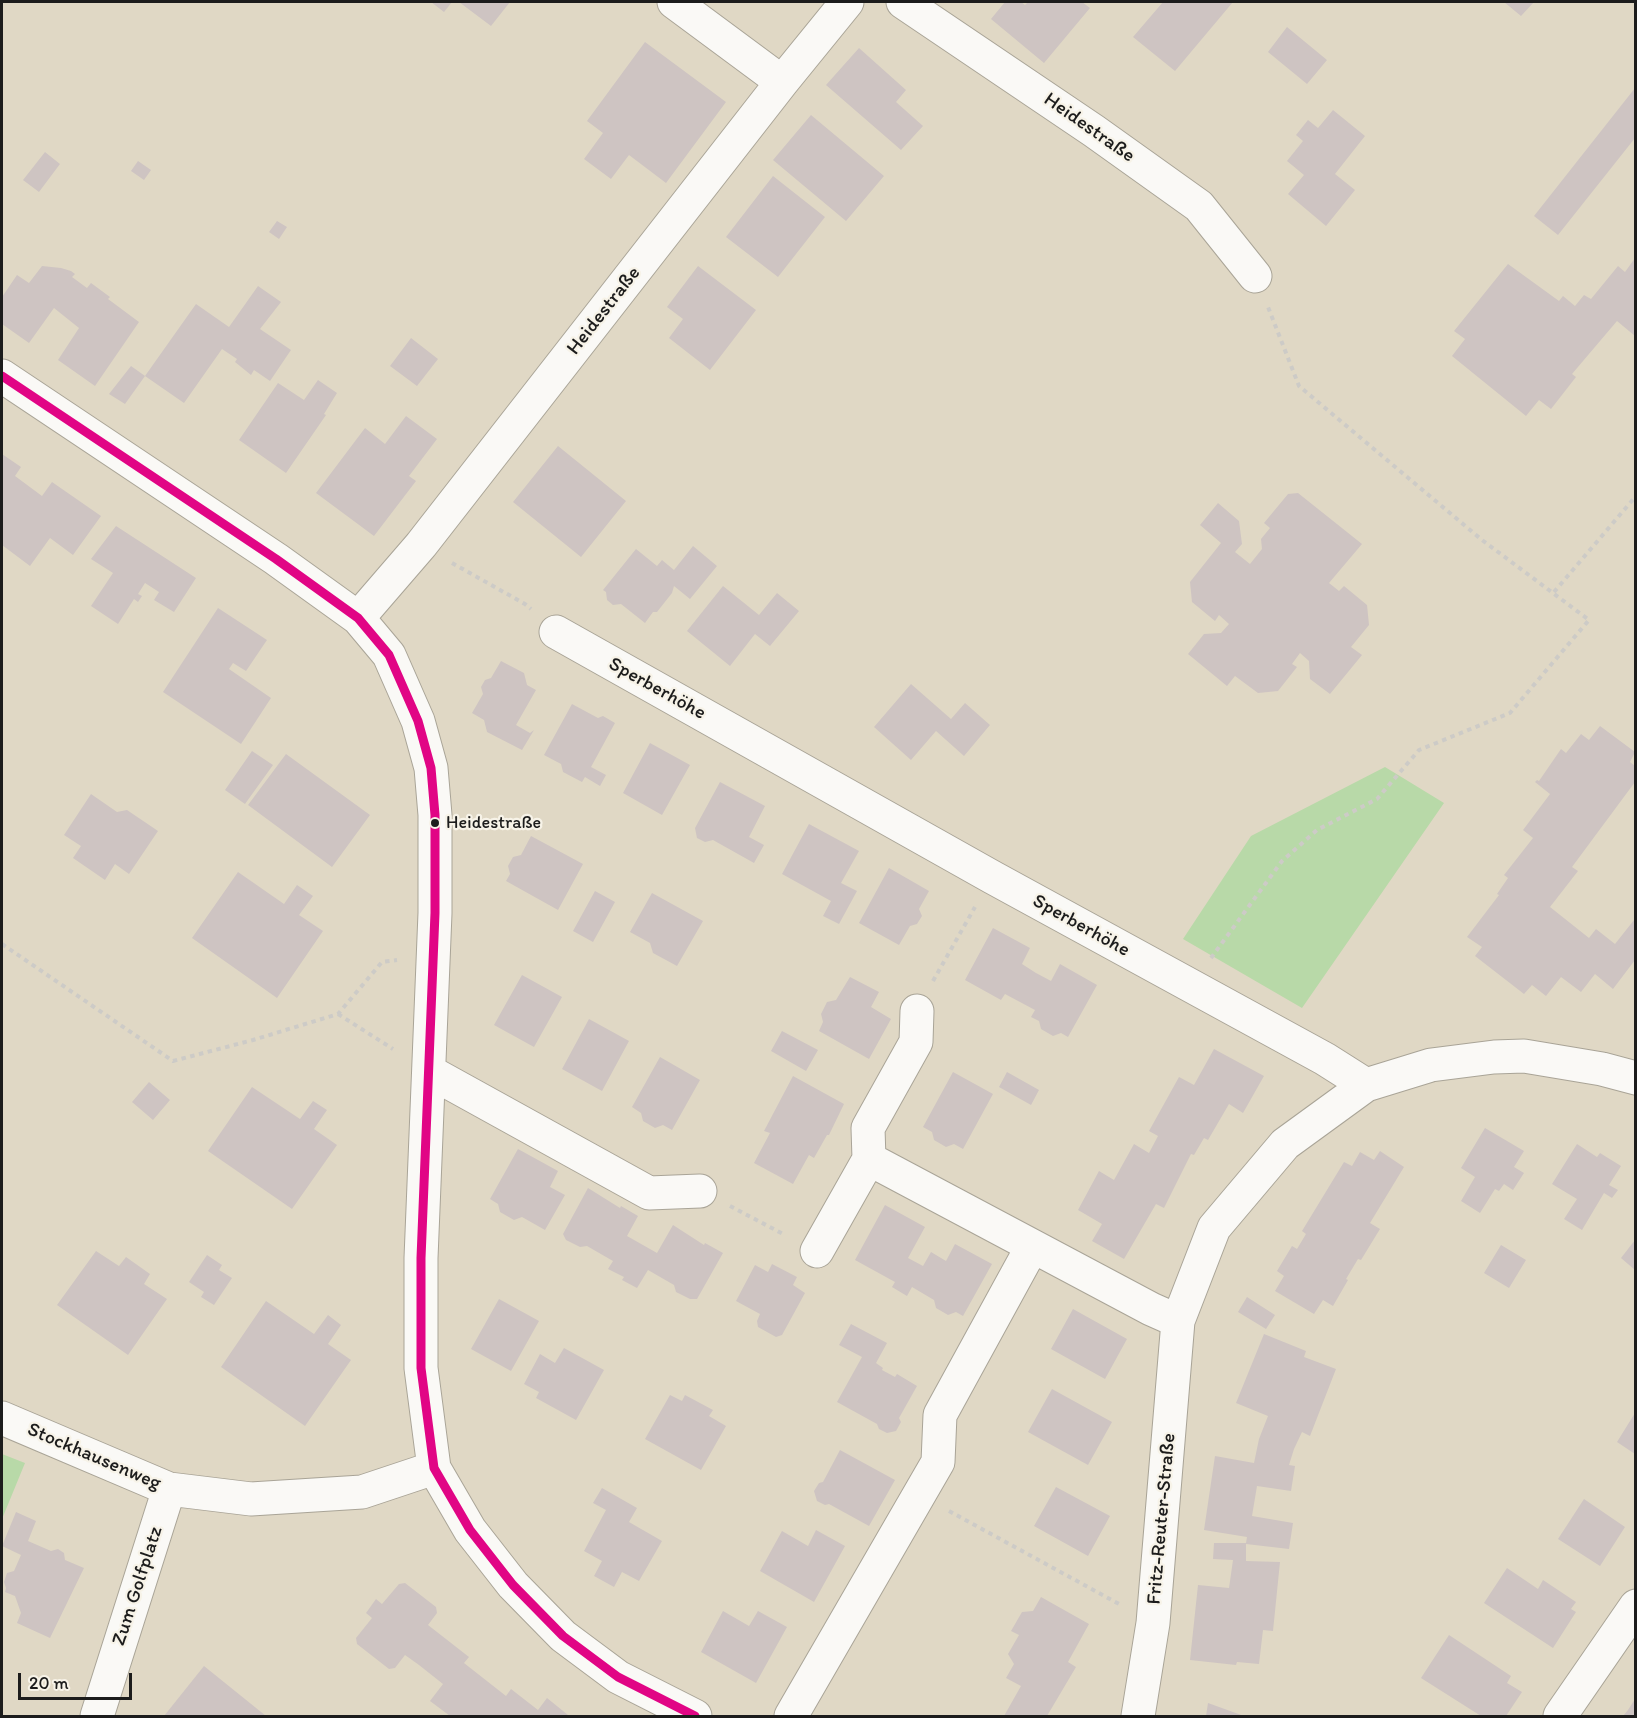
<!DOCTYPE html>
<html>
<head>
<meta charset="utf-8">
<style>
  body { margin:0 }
  #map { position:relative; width:1637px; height:1718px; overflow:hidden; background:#e0d8c5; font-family:Itim,sans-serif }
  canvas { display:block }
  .frame { position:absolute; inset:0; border:3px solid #1c1c1c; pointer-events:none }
  .scale { position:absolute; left:18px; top:1673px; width:114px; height:27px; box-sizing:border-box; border:3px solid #1c1c1c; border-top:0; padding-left:8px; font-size:18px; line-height:21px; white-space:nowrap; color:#1c1c1c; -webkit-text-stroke:4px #f7f3e8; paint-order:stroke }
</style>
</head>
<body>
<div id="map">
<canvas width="1637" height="1718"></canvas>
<div class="frame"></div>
<div class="scale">20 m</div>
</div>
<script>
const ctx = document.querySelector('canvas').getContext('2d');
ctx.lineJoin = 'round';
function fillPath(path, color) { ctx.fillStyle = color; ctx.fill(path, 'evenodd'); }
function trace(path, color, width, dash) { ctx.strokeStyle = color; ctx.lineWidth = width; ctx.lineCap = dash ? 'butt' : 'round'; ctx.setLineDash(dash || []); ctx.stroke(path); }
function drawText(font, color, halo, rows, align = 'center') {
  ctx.font = font + ' Itim,sans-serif'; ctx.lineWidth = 4.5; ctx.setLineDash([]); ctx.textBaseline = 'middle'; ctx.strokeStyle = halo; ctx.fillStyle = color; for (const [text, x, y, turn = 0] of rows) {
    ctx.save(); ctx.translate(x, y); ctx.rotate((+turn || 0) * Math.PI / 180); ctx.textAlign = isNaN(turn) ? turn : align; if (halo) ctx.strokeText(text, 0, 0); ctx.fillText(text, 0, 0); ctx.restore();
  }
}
const green = new Path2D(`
  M1385,767L1444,803L1302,1008L1183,939L1251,836Z
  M2,1454L25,1463L2,1519Z`);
const building = new Path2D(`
  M431,2H452L444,12Z
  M459,2H510L491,26Z
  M1005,2H1021L1025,5L1028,2H1082L1090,8L1044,63L991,19Z
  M1163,2H1233L1175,71L1133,37Z
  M1504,2H1534L1521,16Z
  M1287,27L1327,60L1307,84L1268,52Z
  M645,42L726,102L666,183L629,155L611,179L584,159L603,133L587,121Z
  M859,48L906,90L896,102L923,126L901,150L826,85Z
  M1635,88V138L1558,235L1534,216Z
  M1333,110L1365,136L1335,174L1355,190L1326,226L1288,194L1304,175L1287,161L1303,141L1296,135L1308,120L1318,128Z
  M811,115L884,176L846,221L773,160Z
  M45,152L60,164L39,192L23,180Z
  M138,161L151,170L144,180L131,171Z
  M773,176L825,217L778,277L726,237Z
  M277,221L287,227L279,239L269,232Z
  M1635,258V336L1617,321L1572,374L1576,377L1551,409L1539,400L1526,416L1452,356L1465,339L1454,331L1508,264L1559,301L1563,296L1575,306L1584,295L1591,299L1618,266L1625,272Z
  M42,266L61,268L71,271L75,274L72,277L87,288L91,283L110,297L108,299L139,322L95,386L58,360L79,328L54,308L29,343L2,324V297L17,275L29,283Z
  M698,266L756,310L710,370L669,338L683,319L667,307Z
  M258,286L281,302L260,329L291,350L270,381L254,370L251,375L235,362L237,359L222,349L184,403L145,376L196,304L229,327Z
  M411,338L438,359L417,386L390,366Z
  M131,366L145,376L125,404L109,394Z
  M318,380L337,393L324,414L326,415L286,473L239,440L278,383L304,400Z
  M406,416L437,439L409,476L416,481L374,536L316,493L365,428L385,444Z
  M558,446L626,501L581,557L513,502Z
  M2,454L21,467L15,476L42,496L52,482L101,516L73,555L50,538L30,566L2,545Z
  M1298,493L1362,544L1329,583L1339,591L1344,586L1367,605L1369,625L1351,647L1362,655L1330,694L1310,679L1309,661L1300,653L1292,664L1297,667L1278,691L1258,693L1235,676L1227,686L1188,654L1204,634L1221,633L1229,624L1219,615L1215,621L1192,602L1190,582L1221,543L1200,525L1218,503L1239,521L1242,544L1235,552L1250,564L1262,549L1261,539L1270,528L1264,523L1288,494Z
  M116,526L196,578L174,612L154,600L159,592L145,583L138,594L142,596L138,602L134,599L118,624L91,606L113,573L91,559Z
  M693,546L717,566L690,599L674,586L672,593L657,612H653L645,623L621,604L613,605L607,600L606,592L603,590L636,549L657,566L662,560L674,570Z
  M723,586L759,615L777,593L799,611L770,646L755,634L730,666L687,631Z
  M218,608L267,640L246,671L233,663L229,669L271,698L241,744L163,692Z
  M501,661L524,673L527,685L536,690L516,725L530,733L534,730L522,750L487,732L484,720L472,713L483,694L481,687L485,680L491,678Z
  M911,684L951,719L965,703L990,725L964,756L936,731L911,760L874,727Z
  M572,704L598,718L603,716L615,723L591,767L606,775L600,786L585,777L582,782L563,772L561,764L544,755Z
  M1600,726L1635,752L1630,762L1635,766V782L1572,867L1578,871L1550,907L1589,938L1596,929L1615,944L1634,920L1635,921V960L1613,989L1595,974L1581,992L1561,977L1546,996L1532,985L1524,994L1475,956L1482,947L1467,937L1499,895L1497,894L1508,878L1504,875L1533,838L1523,830L1550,794L1535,782L1537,780L1539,781L1561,749L1566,753L1581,734L1589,740Z
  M650,743L690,765L662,815L623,793Z
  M252,751L273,765L245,804L225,790Z
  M286,754L370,815L332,867L248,805Z
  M720,782L765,806L749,837L764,845L754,863L713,840L705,842L697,838L695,828Z
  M91,794L117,812L127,810L158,831L129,874L115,864L105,880L73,858L81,846L64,835Z
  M809,824L859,851L841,883L857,891L839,924L823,916L831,901L782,874Z
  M531,836L583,864L558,910L506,881L510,874L508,866L513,857L521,855Z
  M889,868L929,891L919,909L922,916L917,924L910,926L899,945L859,923Z
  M238,872L284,904L297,885L313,896L299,915L323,931L277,998L192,938Z
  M595,891L615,902L593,942L573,931Z
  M652,893L703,921L677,966L653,953L650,943L630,932Z
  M993,928L1030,948L1022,964L1036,973L1051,981L1060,964L1097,985L1068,1037L1061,1033L1053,1036L1041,1029L1039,1021L1031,1017L1035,1010L1005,994L1001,1000L965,980Z
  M522,975L562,997L534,1047L494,1025Z
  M850,977L879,992L871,1007L891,1019L869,1059L819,1031L823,1022L821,1014L827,1002L836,1000Z
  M589,1019L629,1041L602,1091L562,1069Z
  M782,1031L818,1050L806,1071L771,1051Z
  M1214,1049L1264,1076L1243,1113L1229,1104L1208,1140L1204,1138L1194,1155L1191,1154L1164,1208L1156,1204L1124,1259L1092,1241L1102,1224L1078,1210L1099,1171L1114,1180L1134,1144L1149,1153L1158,1136L1149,1131L1179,1077L1194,1085Z
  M660,1057L700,1080L672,1130L663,1125L655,1128L643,1121L641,1113L632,1107Z
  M953,1072L993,1094L963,1149L954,1144L946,1147L934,1140L932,1132L923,1127Z
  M1007,1072L1039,1090L1031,1105L999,1087Z
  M793,1076L844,1104L829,1135H827L814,1158L809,1155L793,1184L754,1163L770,1133L764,1131Z
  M149,1082L170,1100L153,1120L132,1102Z
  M252,1087L300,1119L313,1101L327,1110L314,1129L337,1145L292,1209L208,1151Z
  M1485,1128L1524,1151L1514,1167L1524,1173L1513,1190L1504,1184L1499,1191L1495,1189L1480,1213L1461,1201L1475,1177L1461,1168Z
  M1577,1144L1597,1157L1600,1153L1621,1166L1609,1185L1618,1190L1612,1198L1604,1193L1582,1230L1564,1219L1577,1199L1552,1184Z
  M518,1149L558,1171L550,1187L565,1195L545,1230L522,1217L514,1220L500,1212L498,1204L490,1199Z
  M1380,1151L1404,1167L1370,1223L1380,1229L1361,1260L1358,1259L1346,1279L1348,1280L1333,1306L1323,1300L1314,1314L1275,1291L1284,1276L1277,1271L1292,1246L1297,1249L1306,1234L1302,1231L1344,1162L1352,1166L1360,1152L1374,1160Z
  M588,1188L620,1208L621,1206L638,1216L627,1236L657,1253L673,1225L704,1245L705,1243L723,1253L697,1299H690L676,1292L674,1285L648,1270L637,1288L622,1280L624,1277L608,1269L613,1261L587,1246L580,1247L566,1240L563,1234Z
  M885,1205L925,1227L908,1258L923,1266L931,1252L946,1261L955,1244L992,1264L963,1316L956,1312L948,1315L936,1308L934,1300L912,1287L907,1296L892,1287L895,1282L855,1260Z
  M1635,1240V1270L1621,1258Z
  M1501,1245L1526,1260L1509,1288L1484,1273Z
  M96,1251L119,1266L126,1257L150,1274L144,1284L167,1299L128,1355L57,1305Z
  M207,1255L222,1265L219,1270L232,1278L214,1305L201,1297L204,1292L189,1282Z
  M772,1264L797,1277L793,1285L805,1293L782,1335L776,1337L758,1327L757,1321L760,1314L736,1301L755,1265L768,1272Z
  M1247,1297L1275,1315L1266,1329L1238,1312Z
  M499,1299L539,1321L511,1371L471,1349Z
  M266,1301L314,1334L328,1315L341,1325L328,1344L351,1360L305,1426L221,1367Z
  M1073,1309L1127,1339L1105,1379L1051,1349Z
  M851,1324L887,1343L876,1363L883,1368L882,1370L895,1377L897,1374L917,1386L899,1418L901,1422L896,1431L887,1433L879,1429L877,1424L837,1402L862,1357L839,1345Z
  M1264,1334L1306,1351L1304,1357L1336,1369L1310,1436L1302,1432L1294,1449L1289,1465L1295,1466L1291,1491L1257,1486L1252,1516L1293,1523L1289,1549L1246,1544V1561L1280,1562L1273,1631L1263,1630L1259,1664L1237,1662L1236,1665L1190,1660L1198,1585L1229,1588L1233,1560L1213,1559L1214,1543H1246L1247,1537L1204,1530L1215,1456L1254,1463L1259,1439L1268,1416L1236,1403Z
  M564,1348L604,1370L576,1420L536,1398L539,1392L524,1384L540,1354L555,1363Z
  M1052,1389L1112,1422L1088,1465L1028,1432Z
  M670,1395L682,1401L685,1395L713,1410L709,1416L726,1426L701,1470L645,1439Z
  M1635,1413V1454L1617,1442Z
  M840,1450L895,1480L869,1526L829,1504L825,1505L817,1501L814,1491L819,1483L823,1482Z
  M1056,1487L1110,1516L1088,1556L1034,1526Z
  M602,1488L637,1508L629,1522L662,1541L639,1581L622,1572L614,1587L594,1576L602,1561L584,1551L606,1510L593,1503Z
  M1584,1499L1625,1527L1600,1566L1558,1539Z
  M16,1512L36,1521L28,1541L51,1551L58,1549L64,1553L65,1560L84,1568L50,1638L17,1623L21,1613L15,1596L5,1592L6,1588L4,1582L7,1573L14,1571L21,1555L2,1546Z
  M816,1530L845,1546L814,1602L760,1571L782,1531L808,1546Z
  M1507,1568L1538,1589L1543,1580L1576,1602L1571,1609L1576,1612L1553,1648L1484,1603Z
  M405,1583L436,1607L437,1613L428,1625L469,1657L464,1663L506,1696L511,1689L538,1710L547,1698L568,1715L450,1716L430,1701L443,1684L419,1665L405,1655L395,1668L389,1669L357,1644L356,1638L372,1618L366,1613L376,1599L382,1604L399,1584Z
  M1041,1597L1089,1624L1068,1662L1076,1667L1047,1716H1004L1021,1686L1006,1678L1014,1664L1008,1654L1019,1635L1011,1631L1022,1612L1033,1611Z
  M723,1611L749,1626L758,1611L787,1627L756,1683L701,1652Z
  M1449,1635L1511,1676L1507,1683L1522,1692L1506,1716H1481L1421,1678Z
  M204,1666L266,1716H164Z
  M1635,1699V1716H1623L1628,1710Z
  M1208,1703L1244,1716H1206Z`);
const path = new Path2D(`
  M452,563L525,604L531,609
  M1554,592L1636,496
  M2,944L173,1061L253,1040L338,1014L382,962L397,960
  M1211,958L1282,861L1317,830L1377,799L1419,750L1510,713L1589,620L1482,540L1299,386L1268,307
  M933,981L975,907
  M338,1014L393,1049
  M730,1206L785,1235
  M949,1511L1119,1604`);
const minor = new Path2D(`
  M674,2L782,82
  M903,2L1094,131L1199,206L1255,276
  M2,376L276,559L358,618L389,655L418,721L431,768L435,815V913L421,1258V1368L434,1468L470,1530L513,1585L563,1636L618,1677L695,1716
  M358,618L421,545L782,82L847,2
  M556,632L992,877L1325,1059L1366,1085
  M430,1072L649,1193L700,1191
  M869,1159L868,1128L916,1042L917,1011
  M817,1251L869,1159L1151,1309L1178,1321
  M2,1418L169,1489L251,1499L362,1492L434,1468
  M97,1716L169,1489
  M791,1716L938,1462L940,1415L1032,1247
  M1138,1716L1153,1623L1178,1321L1214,1228L1285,1144L1366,1085L1431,1065L1494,1057L1524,1056L1602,1069L1636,1078
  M1560,1716L1636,1606`);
const bus1 = new Path2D(`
  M2,376L276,559L358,618L389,655L418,721L431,768L435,815V913L421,1258V1368L434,1468L470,1530L513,1585L563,1636L618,1677L695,1716`);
const markers = [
  [435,823,5,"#1c1c1c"]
];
const busNames = [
  ["Heidestraße",446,823]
];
const streetNames = [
  ["Heidestraße",1089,128,35],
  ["Heidestraße",604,311,-52],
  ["Sperberhöhe",657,689,29],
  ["Sperberhöhe",1081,926,29],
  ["Stockhausenweg",94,1457,23],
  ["Fritz-Reuter-Straße",1162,1519,-85],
  ["Zum Golfplatz",138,1586,-72]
];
fillPath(green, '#b8d9a8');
fillPath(building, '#cec4c2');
trace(minor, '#a9a497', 35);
trace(path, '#cdcbc7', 4, [4.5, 4.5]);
trace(minor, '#faf9f6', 33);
trace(bus1, '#e10585', 9);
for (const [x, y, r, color] of markers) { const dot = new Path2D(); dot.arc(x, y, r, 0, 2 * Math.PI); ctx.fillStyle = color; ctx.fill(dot); trace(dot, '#f7f3e8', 2); }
drawText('18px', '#1c1c1c', '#f7f3e8', busNames, 'left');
drawText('20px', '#1c1c1c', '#f7f3e8', streetNames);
</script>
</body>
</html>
